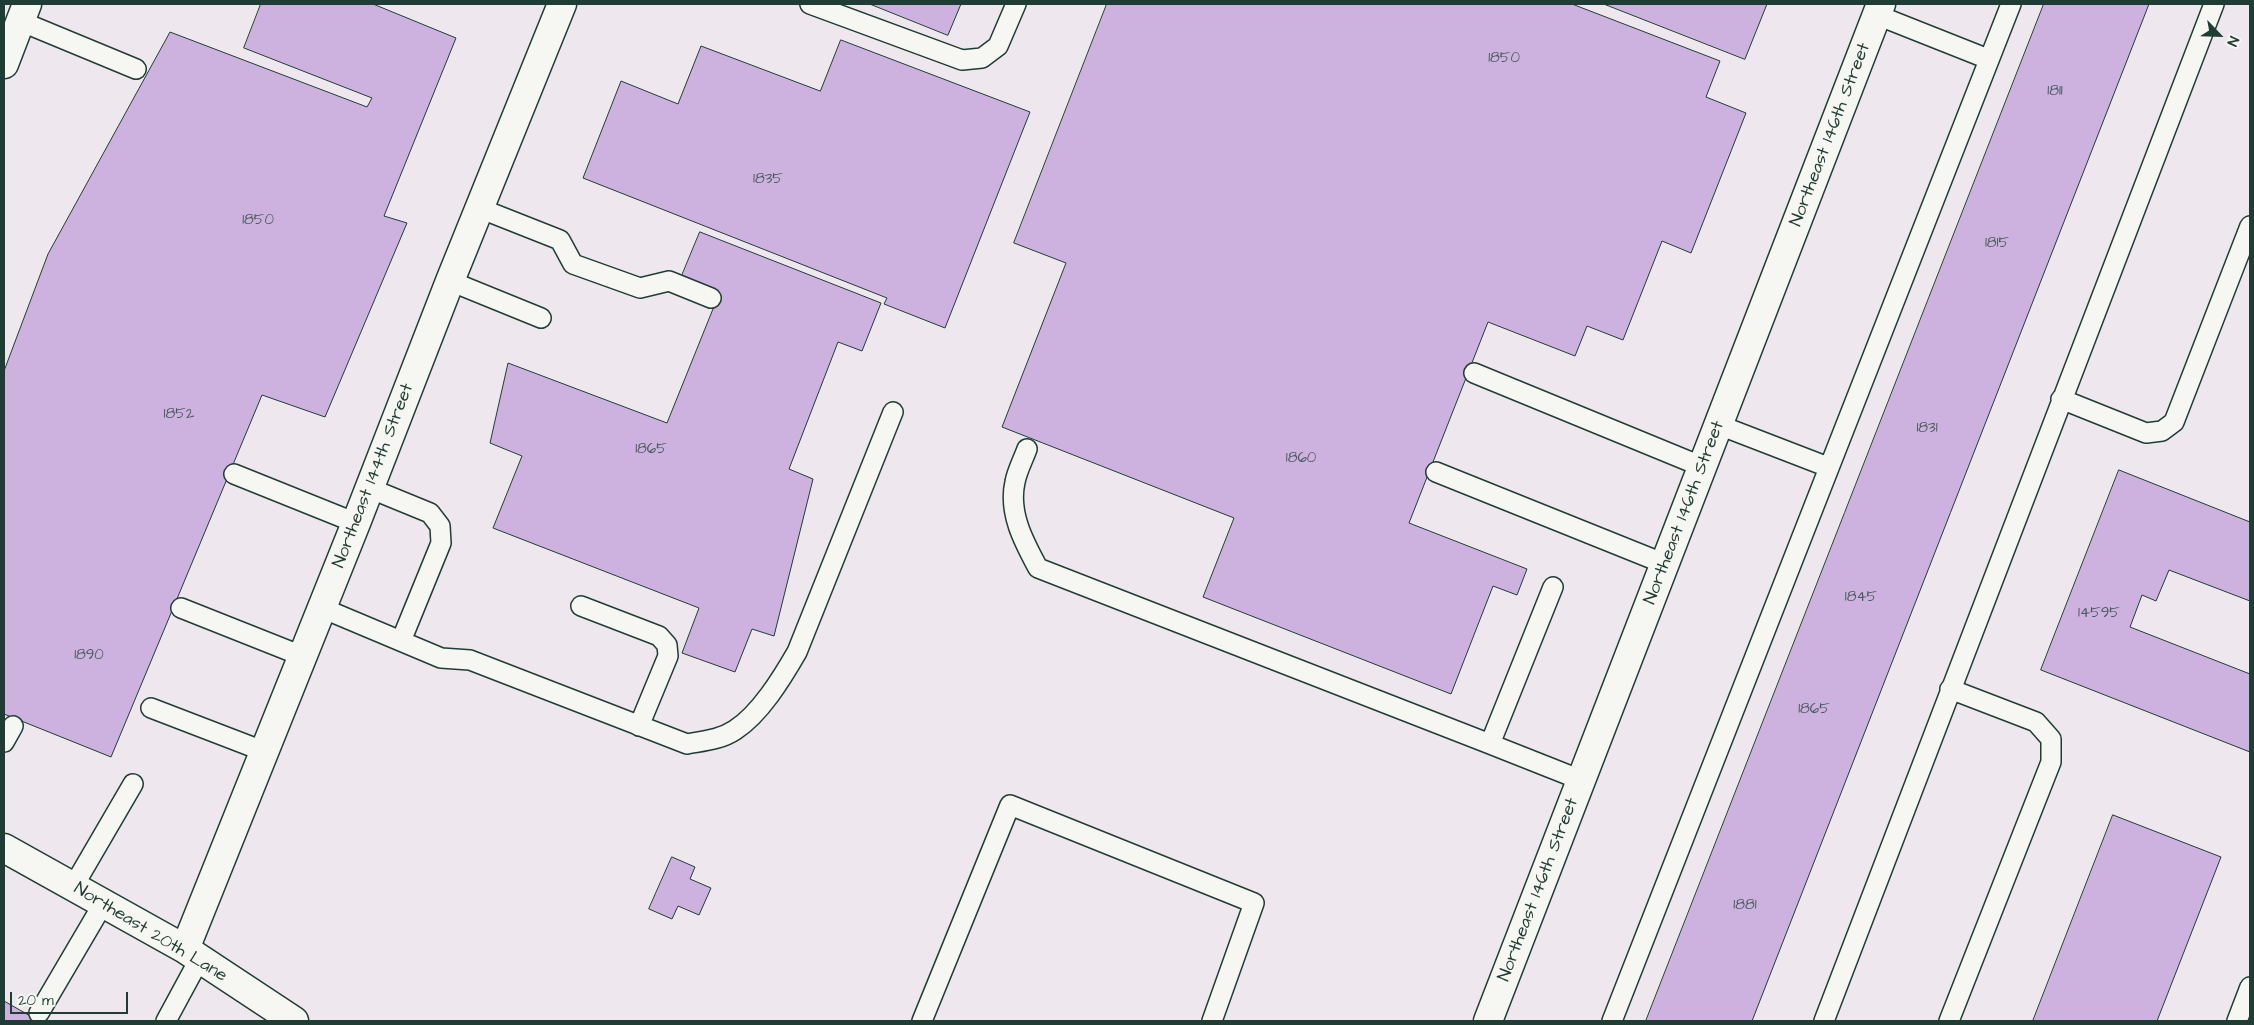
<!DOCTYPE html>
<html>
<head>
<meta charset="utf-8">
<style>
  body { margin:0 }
  #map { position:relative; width:2254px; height:1025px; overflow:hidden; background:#eee8ee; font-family:"Architects Daughter",sans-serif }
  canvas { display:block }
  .frame { position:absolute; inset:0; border:5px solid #1f3d34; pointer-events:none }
  .north { position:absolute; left:2194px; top:10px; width:50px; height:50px; -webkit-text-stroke:4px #f6f6f2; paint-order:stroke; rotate:114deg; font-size:14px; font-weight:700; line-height:20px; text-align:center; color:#1f3d34 }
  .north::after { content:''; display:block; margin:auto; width:18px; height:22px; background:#1f3d34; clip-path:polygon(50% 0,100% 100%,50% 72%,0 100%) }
  .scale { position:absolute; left:10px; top:992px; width:118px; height:22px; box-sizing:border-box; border:2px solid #1f3d34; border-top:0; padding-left:6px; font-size:15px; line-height:18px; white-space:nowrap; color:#1f3d34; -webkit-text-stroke:4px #f6f6f2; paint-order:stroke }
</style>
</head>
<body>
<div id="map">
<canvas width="2254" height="1025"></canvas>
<div class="frame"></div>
<div class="north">N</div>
<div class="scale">20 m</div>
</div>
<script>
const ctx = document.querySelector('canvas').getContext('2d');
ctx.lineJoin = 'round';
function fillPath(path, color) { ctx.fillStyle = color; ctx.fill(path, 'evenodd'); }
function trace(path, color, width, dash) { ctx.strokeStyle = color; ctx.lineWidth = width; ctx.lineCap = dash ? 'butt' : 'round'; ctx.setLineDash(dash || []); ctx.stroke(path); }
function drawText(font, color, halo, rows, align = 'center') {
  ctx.font = font + ' "Architects Daughter",sans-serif'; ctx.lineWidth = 5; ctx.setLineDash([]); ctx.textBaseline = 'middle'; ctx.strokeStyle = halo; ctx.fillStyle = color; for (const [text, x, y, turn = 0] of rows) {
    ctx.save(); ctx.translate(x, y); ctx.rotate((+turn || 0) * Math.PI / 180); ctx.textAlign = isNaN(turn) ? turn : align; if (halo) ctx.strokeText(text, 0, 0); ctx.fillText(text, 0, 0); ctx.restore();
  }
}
const building = new Path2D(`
  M261,4H373L456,38L384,216L407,223L325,417L262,395L111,757L4,714V371L48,254L170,32L367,107L372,98L244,48Z
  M870,4H961L948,35Z
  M1107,4H1572L1720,61L1706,97L1746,113L1691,253L1662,241L1623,340L1587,326L1575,356L1488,322L1409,523L1527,569L1517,595L1493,586L1451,694L1203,597L1234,518L1002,427L1066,263L1014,243Z
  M1604,4H1767L1745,59Z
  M2044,4H2149L1752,1021H1646Z
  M841,40L1030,112L945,328L884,304L887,298L583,178L621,81L678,104L701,46L820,91Z
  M700,232L881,303L862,351L838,342L789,469L813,479L774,636L752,629L735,672L682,653L699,608L493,528L522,456L490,443L508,363L667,423L719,294L681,278Z
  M2119,470L2250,522V601L2169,570L2156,601L2142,595L2130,627L2250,674V752L2041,670Z
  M2113,815L2221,857L2157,1021H2033Z
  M672,857L695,867L690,879L711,888L699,915L678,906L672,919L649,909Z
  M4,1001L39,1021H4Z`);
const service = new Path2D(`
  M810,4L962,60L982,58L998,46L1016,4
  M1877,15L1988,59
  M20,21L136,69
  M479,208L560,240L573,264L640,288L669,281L711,298
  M450,281L541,318
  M1474,373L1703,467
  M2061,399L2146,433L2162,431L2174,422L2250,226
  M1719,425L1828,467
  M1027,449C1023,460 1017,471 1015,482C1008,513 1024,542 1038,568L1490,744
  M1436,472L1665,564
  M234,474L356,523
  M369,488L430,513L440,526L441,543L401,641
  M1553,587L1490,744L1581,780
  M581,606L659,636L667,645L668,656L639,726
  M181,608L302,656
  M322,608L441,658L470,660L687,744C703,741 720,740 735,730C760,714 782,678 797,652L893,412
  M151,708L263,751
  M4,742L13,726
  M73,887L133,784
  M39,1013L103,904
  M166,1021L199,960
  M922,1021L1010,805L1254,903L1212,1021
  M1612,1021L2011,4
  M1824,1021L2214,4
  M1949,1021L2051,762V739L2036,722L1950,689
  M2237,1021L2250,987`);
const minor = new Path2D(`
  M4,64L27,4
  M4,848L185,949L294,1021
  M185,949L356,523L450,281L562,4
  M1488,1021L1881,4`);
const numberNames = [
  ["1850",1504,59],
  ["1811",2055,92],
  ["1835",768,180],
  ["1850",258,221],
  ["1815",1997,244],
  ["1852",179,415],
  ["1831",1927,429],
  ["1865",651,450],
  ["1860",1301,459],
  ["1845",1861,598],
  ["14595",2099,614],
  ["1890",89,656],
  ["1865",1814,710],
  ["1881",1745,906]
];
const streetNames = [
  ["Northeast 146th Street",1831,135,-69],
  ["Northeast 144th Street",374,476,-69],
  ["Northeast 146th Street",1685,513,-69],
  ["Northeast 146th Street",1539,890,-69],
  ["Northeast 20th Lane",150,933,31]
];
fillPath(building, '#cdb2e0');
trace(building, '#1f3d34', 1);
trace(service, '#1f3d34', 22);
trace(minor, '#1f3d34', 31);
trace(service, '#f6f6f2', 19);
trace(minor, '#f6f6f2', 28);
drawText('15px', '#4a5a5f', null, numberNames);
drawText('18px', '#1f3d34', '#f6f6f2', streetNames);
</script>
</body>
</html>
